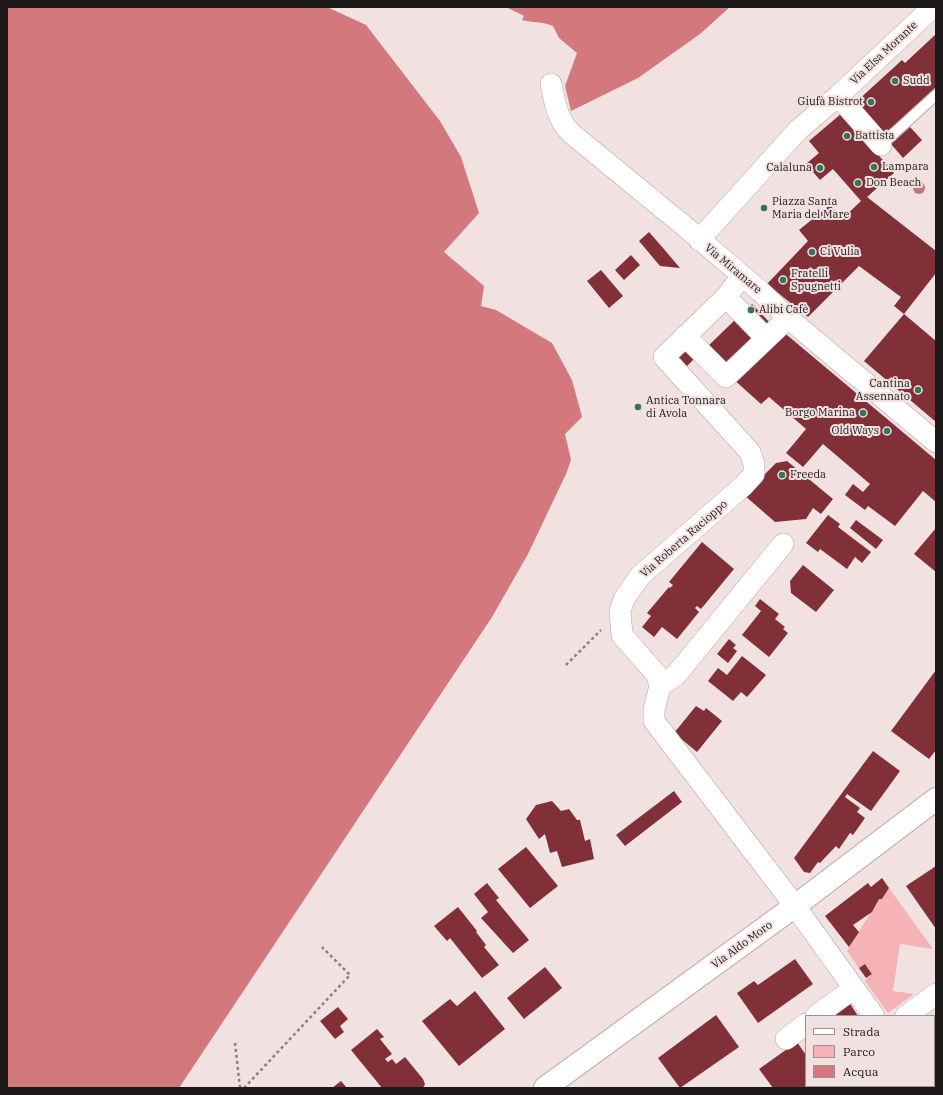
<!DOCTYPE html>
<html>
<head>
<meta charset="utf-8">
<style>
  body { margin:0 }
  #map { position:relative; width:943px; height:1095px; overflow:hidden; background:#f1e1e1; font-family:"IBM Plex Serif",serif }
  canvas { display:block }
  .frame { position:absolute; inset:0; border:8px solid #1e1919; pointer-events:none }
  .legend { position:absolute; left:805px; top:1015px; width:130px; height:72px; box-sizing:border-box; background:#f1e1e1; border:1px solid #9d9191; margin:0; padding:5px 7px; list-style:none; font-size:12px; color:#1e1919 }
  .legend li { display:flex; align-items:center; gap:8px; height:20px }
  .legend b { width:20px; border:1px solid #9d9191 }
</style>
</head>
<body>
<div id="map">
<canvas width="943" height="1095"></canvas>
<div class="frame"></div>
<ul class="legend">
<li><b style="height:5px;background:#fff"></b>Strada</li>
<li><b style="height:11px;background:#f5b3b5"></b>Parco</li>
<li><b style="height:11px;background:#d3797e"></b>Acqua</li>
</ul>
</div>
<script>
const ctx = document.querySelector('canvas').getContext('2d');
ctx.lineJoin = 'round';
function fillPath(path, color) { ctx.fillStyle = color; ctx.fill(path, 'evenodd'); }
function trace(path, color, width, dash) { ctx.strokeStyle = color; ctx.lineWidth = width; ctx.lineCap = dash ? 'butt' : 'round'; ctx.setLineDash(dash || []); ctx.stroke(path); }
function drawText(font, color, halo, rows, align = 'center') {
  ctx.font = font + ' "IBM Plex Serif",serif'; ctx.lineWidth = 4; ctx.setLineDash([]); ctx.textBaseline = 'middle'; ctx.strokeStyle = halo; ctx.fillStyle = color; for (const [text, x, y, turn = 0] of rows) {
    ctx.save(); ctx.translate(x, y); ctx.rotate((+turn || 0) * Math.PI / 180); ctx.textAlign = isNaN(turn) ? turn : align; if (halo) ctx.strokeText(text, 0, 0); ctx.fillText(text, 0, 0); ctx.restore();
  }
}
const green = new Path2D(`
  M889,888L933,949L900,944L893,991L914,994L888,1013L865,981L872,973L865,964L859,968L847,951L879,899H882Z`);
const water = new Path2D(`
  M7,7H327L366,25L440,121L461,157L479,213L444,252L484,286L481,306L496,310L552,343L572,380L582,417L565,434L571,460L566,474L528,554L492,617L179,1088H7Z
  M506,7H730L700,34L638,78L571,111L565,86L577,53L559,38L553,26C542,21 533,23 522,20L524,16Z`);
const building = new Path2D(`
  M936,34V87L885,134L856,102L902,60L905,63Z
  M842,113L894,173L867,197L936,251V273L904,314L894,306L901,297L859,266L808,317L767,284L808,241L799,230L830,205L842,219L861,201L833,169L820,180L806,164L819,153L809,141Z
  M910,127L922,140L903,158L891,144Z
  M649,232L663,248L680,268L660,266L639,241Z
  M631,255L640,265L624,280L615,270Z
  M601,270L623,296L609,308L587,281Z
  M752,304L772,325L766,331L746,311Z
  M904,314L936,341V422L864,361Z
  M738,317L759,338L726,370L705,349Z
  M781,330L936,460V502L923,491L895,526L868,506L865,510L845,495L853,484L863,492L870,484L823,444L803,467L786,453L806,429L769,397L761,404L732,378Z
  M687,346L697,356L685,368L674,357Z
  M787,461L833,499L821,514L813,508L806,519L775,522L744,495L776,463Z
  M828,515L840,524L838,527L871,552L862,563L855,557L847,569L820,549L818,552L806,543Z
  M856,520L883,540L876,549L850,528Z
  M936,528V572L914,554Z
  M702,542L734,569L701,609L697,606L695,608L699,612L677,639L662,627L654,637L642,627L651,616L647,613L669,587L670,588L673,585L669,582Z
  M803,565L834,590L816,612L791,593L790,581Z
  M760,599L779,614L775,619L785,627L783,629L788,633L769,657L742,635L761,611L755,606Z
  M729,639L736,645L733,648L737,651L728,663L717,654Z
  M742,656L766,675L747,697L741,692L733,701L708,681L718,668L727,675Z
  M936,670V750L929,759L891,731Z
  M696,706L704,711L706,708L722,721L697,752L674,733Z
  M873,751L900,771L871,811L847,794L845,797L860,808L857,812L865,818L853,835L850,833L839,849L836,846L820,863L818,862L810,873L804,872L794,858Z
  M674,791L682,802L625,846L616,835Z
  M552,801L561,811L569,809L577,820H580L585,841L590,839L594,859L562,867L557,851L550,853L545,834L539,839L526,819L536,805Z
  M526,847L558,886L530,908L498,869Z
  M936,866V929L906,886Z
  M882,878L889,888L882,899H879L872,912L853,925L859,932L849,947L825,916L868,883L871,887Z
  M487,883L499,898L496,900L529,940L513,953L481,918L488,912L474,894Z
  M458,907L477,931L476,932L486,945L484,947L499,965L482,978L450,938L447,941L434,926Z
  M795,959L813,984L758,1023L737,993L754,981L758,985Z
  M865,964L872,974L866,978L859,968Z
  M545,967L562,988L524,1019L507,998Z
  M475,991L505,1029L459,1066L422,1021L450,999L457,1006Z
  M849,1002L858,1016H832Z
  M338,1007L348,1019L340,1026L344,1032L335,1039L320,1021Z
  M716,1015L739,1047L680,1088L658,1058Z
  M377,1029L384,1037L380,1039L392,1054L385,1059L388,1062L392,1059L396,1064L405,1057L423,1079L425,1084L423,1088H382L351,1050Z
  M797,1042L806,1055V1086H835L837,1088H773L759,1069Z
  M341,1081L347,1088H332Z`);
const path = new Path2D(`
  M566,665L601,630
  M235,1043L240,1088
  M244,1088L350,975L322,947`);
const lane = new Path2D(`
  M881,145L936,95`);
const street = new Path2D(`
  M551,84C555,103 557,120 572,134L683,225L760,291L788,318L936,442
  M838,96L881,145
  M699,240L798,130L838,96L933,7
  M742,276L726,297L664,357L750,452L754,464V474L743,486L640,576L624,599L620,611L622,635L657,675L660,686L654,710V721L795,906L874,1016
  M726,297L766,338
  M685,336L726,377L788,318
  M660,686L676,675L783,544
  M816,1016L854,988
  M906,1016L936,994
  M786,1039L806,1024
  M934,1083L936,1085
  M874,1088L877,1086`);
const secondary = new Path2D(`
  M545,1088L795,906L936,799`);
const trees = [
  [919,188]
];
const markers = [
  [895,81,4,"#36725c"],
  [871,102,4,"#36725c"],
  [847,136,4,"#36725c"],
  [874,167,4,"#36725c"],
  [820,168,4,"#36725c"],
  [858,183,4,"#36725c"],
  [764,208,4,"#36725c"],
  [812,252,4,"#36725c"],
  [783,280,4,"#36725c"],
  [751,310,4,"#36725c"],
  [918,390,4,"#36725c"],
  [638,407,4,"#36725c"],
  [863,413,4,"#36725c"],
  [887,431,4,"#36725c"],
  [782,475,4,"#36725c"]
];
const streetNames = [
  ["Via Elsa Morante",884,53,-43],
  ["Via Miramare",733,269,40],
  ["Via Roberta Racioppo",684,539,-41],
  ["Via Aldo Moro",742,945,-36]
];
const poiNames = [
  ["Sudd",903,81],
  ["Giufà Bistrot",863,102,"right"],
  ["Battista",855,136],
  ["Lampara",882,167],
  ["Calaluna",812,168,"right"],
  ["Don Beach",866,183],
  ["Piazza Santa",772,202],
  ["Maria del Mare",772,215],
  ["Ci Vulia",820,252],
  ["Fratelli",791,274],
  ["Spugnetti",791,287],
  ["Alibi Cafè",759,310],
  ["Cantina",910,384,"right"],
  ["Assennato",910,397,"right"],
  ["Antica Tonnara",646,401],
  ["di Avola",646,414],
  ["Borgo Marina",855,413,"right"],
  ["Old Ways",879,431,"right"],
  ["Freeda",790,475]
];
fillPath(green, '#f5b3b5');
fillPath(water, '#d3797e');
fillPath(building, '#823038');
trace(lane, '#b5a7a7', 12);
trace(street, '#b5a7a7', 22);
trace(secondary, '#b5a7a7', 24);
trace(path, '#8b8181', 2.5, [3, 3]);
trace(lane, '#fff', 10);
trace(street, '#fff', 21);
trace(secondary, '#fff', 22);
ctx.fillStyle = '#bb7881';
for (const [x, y] of trees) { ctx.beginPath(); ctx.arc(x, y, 6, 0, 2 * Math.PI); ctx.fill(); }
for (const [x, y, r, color] of markers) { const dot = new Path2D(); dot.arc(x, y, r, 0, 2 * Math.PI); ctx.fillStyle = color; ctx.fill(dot); trace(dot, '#f1e1e1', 1.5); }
drawText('11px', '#1e1919', '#f1e1e1', streetNames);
drawText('11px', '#1e1919', '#f1e1e1', poiNames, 'left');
</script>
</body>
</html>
